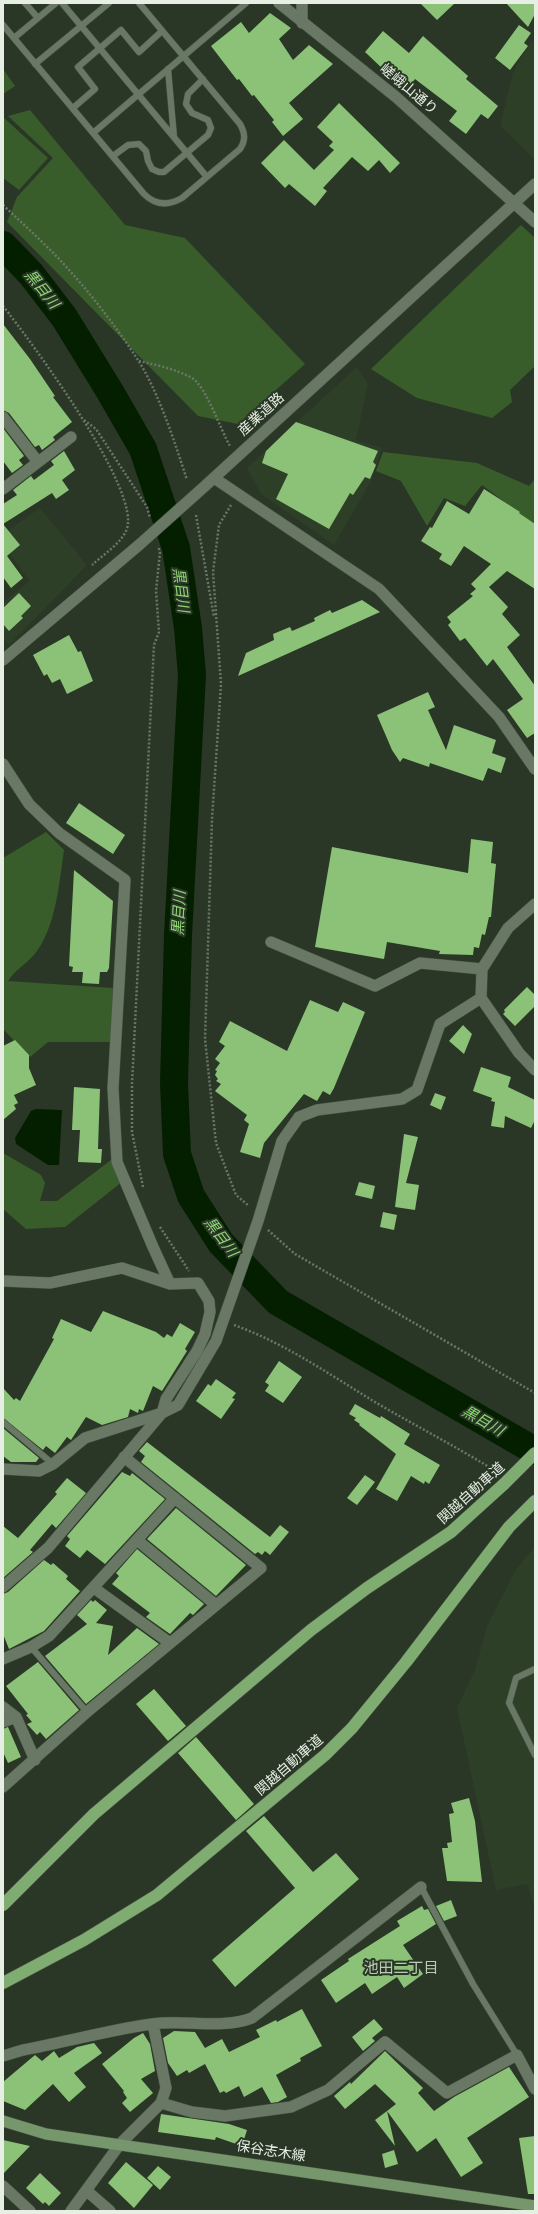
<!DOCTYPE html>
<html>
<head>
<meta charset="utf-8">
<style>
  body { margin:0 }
  #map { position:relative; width:538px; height:2214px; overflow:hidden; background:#2a3726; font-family:Commissioner,sans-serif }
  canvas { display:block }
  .frame { position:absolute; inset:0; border:4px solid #e7efe4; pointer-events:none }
</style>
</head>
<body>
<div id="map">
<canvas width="538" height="2214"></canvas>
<div class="frame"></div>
</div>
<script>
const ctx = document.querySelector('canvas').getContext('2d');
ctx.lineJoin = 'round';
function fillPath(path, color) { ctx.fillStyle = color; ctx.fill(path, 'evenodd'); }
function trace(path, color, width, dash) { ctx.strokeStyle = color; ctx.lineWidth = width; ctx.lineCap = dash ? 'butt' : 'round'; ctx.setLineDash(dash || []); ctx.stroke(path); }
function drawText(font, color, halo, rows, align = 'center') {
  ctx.font = font + ' Commissioner,"Noto Sans JP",sans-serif'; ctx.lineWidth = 4; ctx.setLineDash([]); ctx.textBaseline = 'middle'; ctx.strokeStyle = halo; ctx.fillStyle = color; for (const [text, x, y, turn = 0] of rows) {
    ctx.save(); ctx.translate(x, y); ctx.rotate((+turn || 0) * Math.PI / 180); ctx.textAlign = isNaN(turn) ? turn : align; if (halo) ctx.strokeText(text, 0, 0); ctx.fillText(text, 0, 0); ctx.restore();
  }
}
const built = new Path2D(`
  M532,40L535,43V160L500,126L513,72Z
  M357,367L368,384L356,440L382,448L371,481L334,545L261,494L247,468Z
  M40,508L87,565L9,645L3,638V602L30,581L3,545V534Z
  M535,1547V1911L528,1884L496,1890L457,1708L475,1670L487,1626L516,1569Z`);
const green = new Path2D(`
  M3,69L15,86L3,94Z
  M30,110L125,225L185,238L305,364L238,424L198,416L7,222L17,197L53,158L8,116Z
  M3,117L48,158L19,190L3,178Z
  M521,225L535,238V366L510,390L512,402L492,418L417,398L371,369Z
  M383,452L477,463L529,486L535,479V525L482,485L465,506L444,498L427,526L401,481L376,471Z
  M46,832L64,850C59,884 56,928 34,955C25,965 15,970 8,981L113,988L112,1042H48L30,1057L3,1029V858Z
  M3,1153L41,1175L45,1183L40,1201H57L111,1160L122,1182L65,1227L26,1229L3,1209Z`);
const water = new Path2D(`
  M36,1109L62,1110L59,1165H48L16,1144L15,1138L31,1111Z`);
const river = new Path2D(`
  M3,245L31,274L64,317L109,390L143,449L176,548L188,628L192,675L178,935L174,1083L177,1154L191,1196L221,1243L278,1302L535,1451`);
const building = new Path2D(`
  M420,3H455L437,20Z
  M506,3H535V14L528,27Z
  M270,13L291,28L279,39L293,60L309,45L333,64L289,103L303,119L283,136L272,122L274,120L254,95L252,96L239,79L237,80L211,46L241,22L249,33Z
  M519,25L531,33L524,43L528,46L510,70L495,58Z
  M383,31L409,53L423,36L468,76L466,79L498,106L488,119L481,114L466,134L449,121L457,111L415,79L408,88L405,86L403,88L365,52Z
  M339,103L400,163L390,173L379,160L368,171L352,157L323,188L327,191L315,206L289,184L285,188L261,163L284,140L314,170L334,150L329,146L333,142L317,127Z
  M3,324L30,359L55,396L53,397L72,422L53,437L55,440L42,450L39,445L35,447L9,413L3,410Z
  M296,422L378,451L373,462L376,465L370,479L365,477L353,495L350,493L329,529L276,499L288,474L262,463L266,451Z
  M3,428L24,456L19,460L23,465L12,473L3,461Z
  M64,451L75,470L62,480L69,490L56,499L52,493L3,524L20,545L7,556L23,578L11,588L3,577V504L17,495L13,490L31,476L34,480L54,465L51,461Z
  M484,489L520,512L519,513L535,524V589L507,571L489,587L508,607L502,614L520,635L507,647L535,686V733L527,738L507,710L523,699L493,659L487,666L465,638L460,641L448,625L451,622L447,617L473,596L470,594L476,589L471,584L491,564L464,546L451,566L439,559L442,554L421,541L430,527L432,528L447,501L469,514Z
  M19,593L31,606L21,616L23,618L9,631L3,624V608Z
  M362,600L380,612L238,676L246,653L274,640L273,634L290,627L292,631L315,621L314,618L330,610L332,613Z
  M69,635L78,652L81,651L93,681L67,694L60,679L52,683L47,674L44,676L33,655Z
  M428,692L435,707L428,710L446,750L454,725L496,740L492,753L506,758L501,773L488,768L483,781L430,763L429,767L403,758L400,762L392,750L377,715Z
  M79,803L125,835L113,854L66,823Z
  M471,839L493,842L491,863L496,864L491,917H489L485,935L482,934L479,948L474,947L473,955L439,954L440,951L387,942L384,959L315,947L332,847L468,873Z
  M74,870L113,901L109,968L107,972H100L99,984L82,983L83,972H72L73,967L69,966Z
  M527,987L535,995V1006L515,1026L503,1014L505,1012L504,1010Z
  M310,1000L338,1012L343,1002L365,1012L334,1088L330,1095L323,1091L317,1101L304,1094L264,1143L260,1158L240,1152L249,1124L244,1120L247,1115L215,1091L221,1084L216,1081L218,1079L215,1075L217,1071L215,1070L220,1063L215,1059L225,1046L219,1042L230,1021L287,1051Z
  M463,1025L472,1034L464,1054L449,1041Z
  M15,1040L29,1055V1068L36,1085L14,1095L18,1103L14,1105L16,1109L3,1120V1046Z
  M481,1067L511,1077L508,1087L535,1100V1120L531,1128L505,1116L504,1128L491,1126L495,1102L491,1101L492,1098L473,1091Z
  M74,1087L100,1089L98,1149H102L101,1163L78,1162L80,1130H72Z
  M435,1093L446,1097L441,1110L430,1105Z
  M404,1134L418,1137L406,1183L419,1185L415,1210L395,1207Z
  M359,1182L375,1186L372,1199L355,1195Z
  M383,1212L397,1215L394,1230L380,1227Z
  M103,1311L156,1332L164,1338L167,1334L172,1337L180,1323L195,1332L185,1349L187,1351L162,1391L153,1386L143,1411L139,1409L138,1413L130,1409L128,1417L102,1425L86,1417L71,1440L67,1437L55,1453L46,1446L43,1450L3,1418V1388L14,1400L16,1398L20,1401L54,1339L52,1338L61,1319L91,1332Z
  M279,1361L302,1377L283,1403L265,1391L269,1385L265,1382Z
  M216,1379L236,1393L232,1398L235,1399L221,1419L196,1401L208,1384L211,1386Z
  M355,1404L380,1418L381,1416L410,1434L404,1444L440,1465L429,1484L425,1481L424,1484L411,1476L397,1501L376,1489L396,1454L359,1425L360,1424L354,1420L356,1418L349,1414Z
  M3,1428L39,1458L36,1462H11L3,1456Z
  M147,1442L270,1537L280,1525L289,1532L270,1555L265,1551L262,1555L258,1552L255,1554L141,1462L145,1456L139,1451Z
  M122,1472L130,1476L132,1473L165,1499L105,1564L87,1550L80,1558L65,1546L70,1539L67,1536Z
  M365,1475L375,1482L357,1505L347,1498Z
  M67,1478L86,1493L56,1528L52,1524L30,1550L33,1552L3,1578V1526L18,1538L57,1494L55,1492Z
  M176,1508L246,1565L216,1596L147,1539Z
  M137,1549L204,1604L193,1615L190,1613L170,1634L146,1617L150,1613L112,1584L119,1576L116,1573Z
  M44,1560L51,1565L53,1563L68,1576L66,1579L80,1591L44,1631L9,1649L3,1634V1594L8,1592Z
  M91,1600L93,1602L95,1600L107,1610L96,1623L113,1626L108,1655L137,1628L159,1644L86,1704L45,1656L87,1624L77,1615Z
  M38,1662L79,1710L46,1739L40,1732L37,1735L27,1724L32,1722L26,1715L28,1714L6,1686Z
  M154,1689L186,1726L168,1741L136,1704Z
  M8,1727L21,1757L8,1763L3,1752V1729Z
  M196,1737L254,1804L236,1820L178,1753Z
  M469,1798L475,1821L482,1882L447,1881L442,1848H448L447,1843L452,1842L449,1814L454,1813L451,1803Z
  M264,1816L313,1872L336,1853L359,1879L235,1987L212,1960L295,1888L246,1831Z
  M451,1900L457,1916L444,1921L436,1906Z
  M422,1906L424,1910L428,1909L436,1924L403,1945L423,1974L404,1988L397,1977L372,1994L365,1983L336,2003L321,1980L349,1961L348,1959L400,1926L397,1921Z
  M302,2009L322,2046L300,2058L301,2061L276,2075L287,2097L278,2102L271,2103L262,2087L244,2097L239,2086L226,2093L224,2091L220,2093L205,2064L189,2073L187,2070L177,2076L168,2063L163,2038L174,2031L195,2032L205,2048L222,2039L229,2052L260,2037L256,2030L276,2020L277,2022Z
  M374,2019L383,2029L372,2038L375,2041L363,2051L352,2037Z
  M143,2033L150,2044L155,2071L141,2079L153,2093L130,2112L122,2103L127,2098L123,2092L124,2091L102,2064L134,2038Z
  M94,2043L102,2053L74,2073L86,2087L69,2102L53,2084L25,2110L3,2101V2082L35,2055L42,2061L54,2051L59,2058L77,2047Z
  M385,2051L423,2088L418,2093L434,2111L454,2097L509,2067L529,2097L467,2138L483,2163L461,2177L436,2138L417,2152L387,2111L396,2104L375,2084L345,2109L334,2096L350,2082L351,2084Z
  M387,2111L395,2146L375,2120Z
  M161,2114L229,2124L247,2130L242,2146L216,2137L215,2140L158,2132Z
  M535,2136V2194H528L519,2138Z
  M3,2140L30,2146L3,2174Z
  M394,2150L398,2164L385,2168L382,2154Z
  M126,2162L153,2185L134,2208L108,2183Z
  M158,2166L171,2177L160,2190L147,2178Z
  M40,2173L61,2193L49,2206L45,2202L43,2204L26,2188Z`);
const path = new Path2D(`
  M3,205C22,223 42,241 60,260C88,290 115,325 138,360C159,393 175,443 187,480
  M3,306C29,339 145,494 126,531C120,544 103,555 92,565
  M139,361C156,365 176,369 192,378C206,386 221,431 230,446
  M84,420L96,429L147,507L150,518
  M231,505L219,525L213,572L221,684L212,819L205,1039L216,1143L236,1195L249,1206
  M196,515L214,617
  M143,1187L132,1132V1084L154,645L159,632L156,591L160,552L158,546
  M160,1227L189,1271
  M268,1230L295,1254L535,1393
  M234,1325C287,1344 333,1377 380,1405C420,1428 460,1449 499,1473`);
const service = new Path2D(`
  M25,3L38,18
  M62,3L207,177
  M3,25L144,194C155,205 168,206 182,198L240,149C246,140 245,133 240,124L139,3
  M14,38L56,3
  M35,64L109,3
  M168,69L174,137
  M73,108L95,89L78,67L121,30L139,52L162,31
  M93,133L246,3
  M113,156L128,145L139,144L146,151L148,161L152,169L159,172H164L208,135L211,128L208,120L192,113L186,104L188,94L203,79
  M3,1422L53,1464
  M31,1647L87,1712
  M535,1669L516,1678L509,1703L535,1755
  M421,1887L473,1984L517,2055`);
const minor = new Path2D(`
  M279,3L396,97L535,222
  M302,3V23
  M3,417L38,462
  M214,478L379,589L499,717L535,769
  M3,489L71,437
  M3,764L29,804L59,833L125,880L113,1088L117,1162L153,1247L170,1284
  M535,904L508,928L482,969L481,998L519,1053L535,1070
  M271,942L375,986L420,963L482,969
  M3,1281L50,1283L122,1268L170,1284L198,1283L209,1301L210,1312L205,1334L197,1351L166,1399L162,1413L48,1548L3,1587
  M3,1469L39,1471L53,1464L85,1438L162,1413L178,1405L216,1341L258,1221L282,1141L299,1117L317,1110L402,1099L417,1090L440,1024L481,998
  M137,1540L216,1605
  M94,1588L170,1643
  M3,1659L31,1647L49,1636L175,1498
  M3,1707L16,1717L35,1760
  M3,1722L16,1717
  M3,1787L87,1712L261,1568L124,1457
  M153,2024L166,2088L161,2103
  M3,2056L23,2050C66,2042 109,2030 152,2024C185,2019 220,2030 252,2018L421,1887
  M3,2186L30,2211
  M87,2191L110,2211
  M71,2211L120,2144L161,2103L192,2112L225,2116L291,2107L328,2090L385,2042L447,2093L517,2055L535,2089`);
const tertiary = new Path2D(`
  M205,486L535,184
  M3,660L139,545`);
const primary = new Path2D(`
  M3,2121L46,2134L535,2206`);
const motorway = new Path2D(`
  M3,1905L94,1814L311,1630L367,1588L451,1532L504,1484
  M3,1983L84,1940L157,1895L325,1755L352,1728L406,1662L509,1527L535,1501`);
const tertiaryBridge = new Path2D(`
  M139,545L205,486`);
const motorwayBridge = new Path2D(`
  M504,1484L535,1453`);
const streetNames = [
  ["嵯峨山通り",409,89,40],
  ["産業道路",261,414,-42],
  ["関越自動車道",471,1493,-42],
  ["関越自動車道",289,1765,-41],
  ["保谷志木線",271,2151,9]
];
const waterNames = [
  ["黒目川",42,289,51],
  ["黒目川",181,590,83],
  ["黒目川",179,913,-87],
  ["黒目川",221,1237,53],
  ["黒目川",483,1421,30]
];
const neighbourhoodNames = [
  ["池田二丁目",401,1968]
];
fillPath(built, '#2e3f28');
fillPath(green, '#385d2b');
fillPath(water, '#041f00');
trace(river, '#041f00', 28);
fillPath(building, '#8bc278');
trace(service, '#495446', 7);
trace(minor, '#495446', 12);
trace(tertiary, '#495446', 12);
trace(primary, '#495446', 12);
trace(motorway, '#495446', 13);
trace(path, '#6a7667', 2.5, [2, 2]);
trace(service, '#697864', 6);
trace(minor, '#697864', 11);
trace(tertiary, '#697864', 11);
trace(primary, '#76976b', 11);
trace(motorway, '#7fac70', 12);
trace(tertiaryBridge, '#495446', 12, []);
trace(motorwayBridge, '#495446', 13, []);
trace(tertiaryBridge, '#697864', 11);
trace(motorwayBridge, '#7fac70', 12);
drawText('14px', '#e7efe4', '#2a3726', streetNames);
drawText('italic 15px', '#8ed676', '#2a3726', waterNames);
drawText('15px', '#bacbb5', '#2a3726', neighbourhoodNames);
</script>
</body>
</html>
